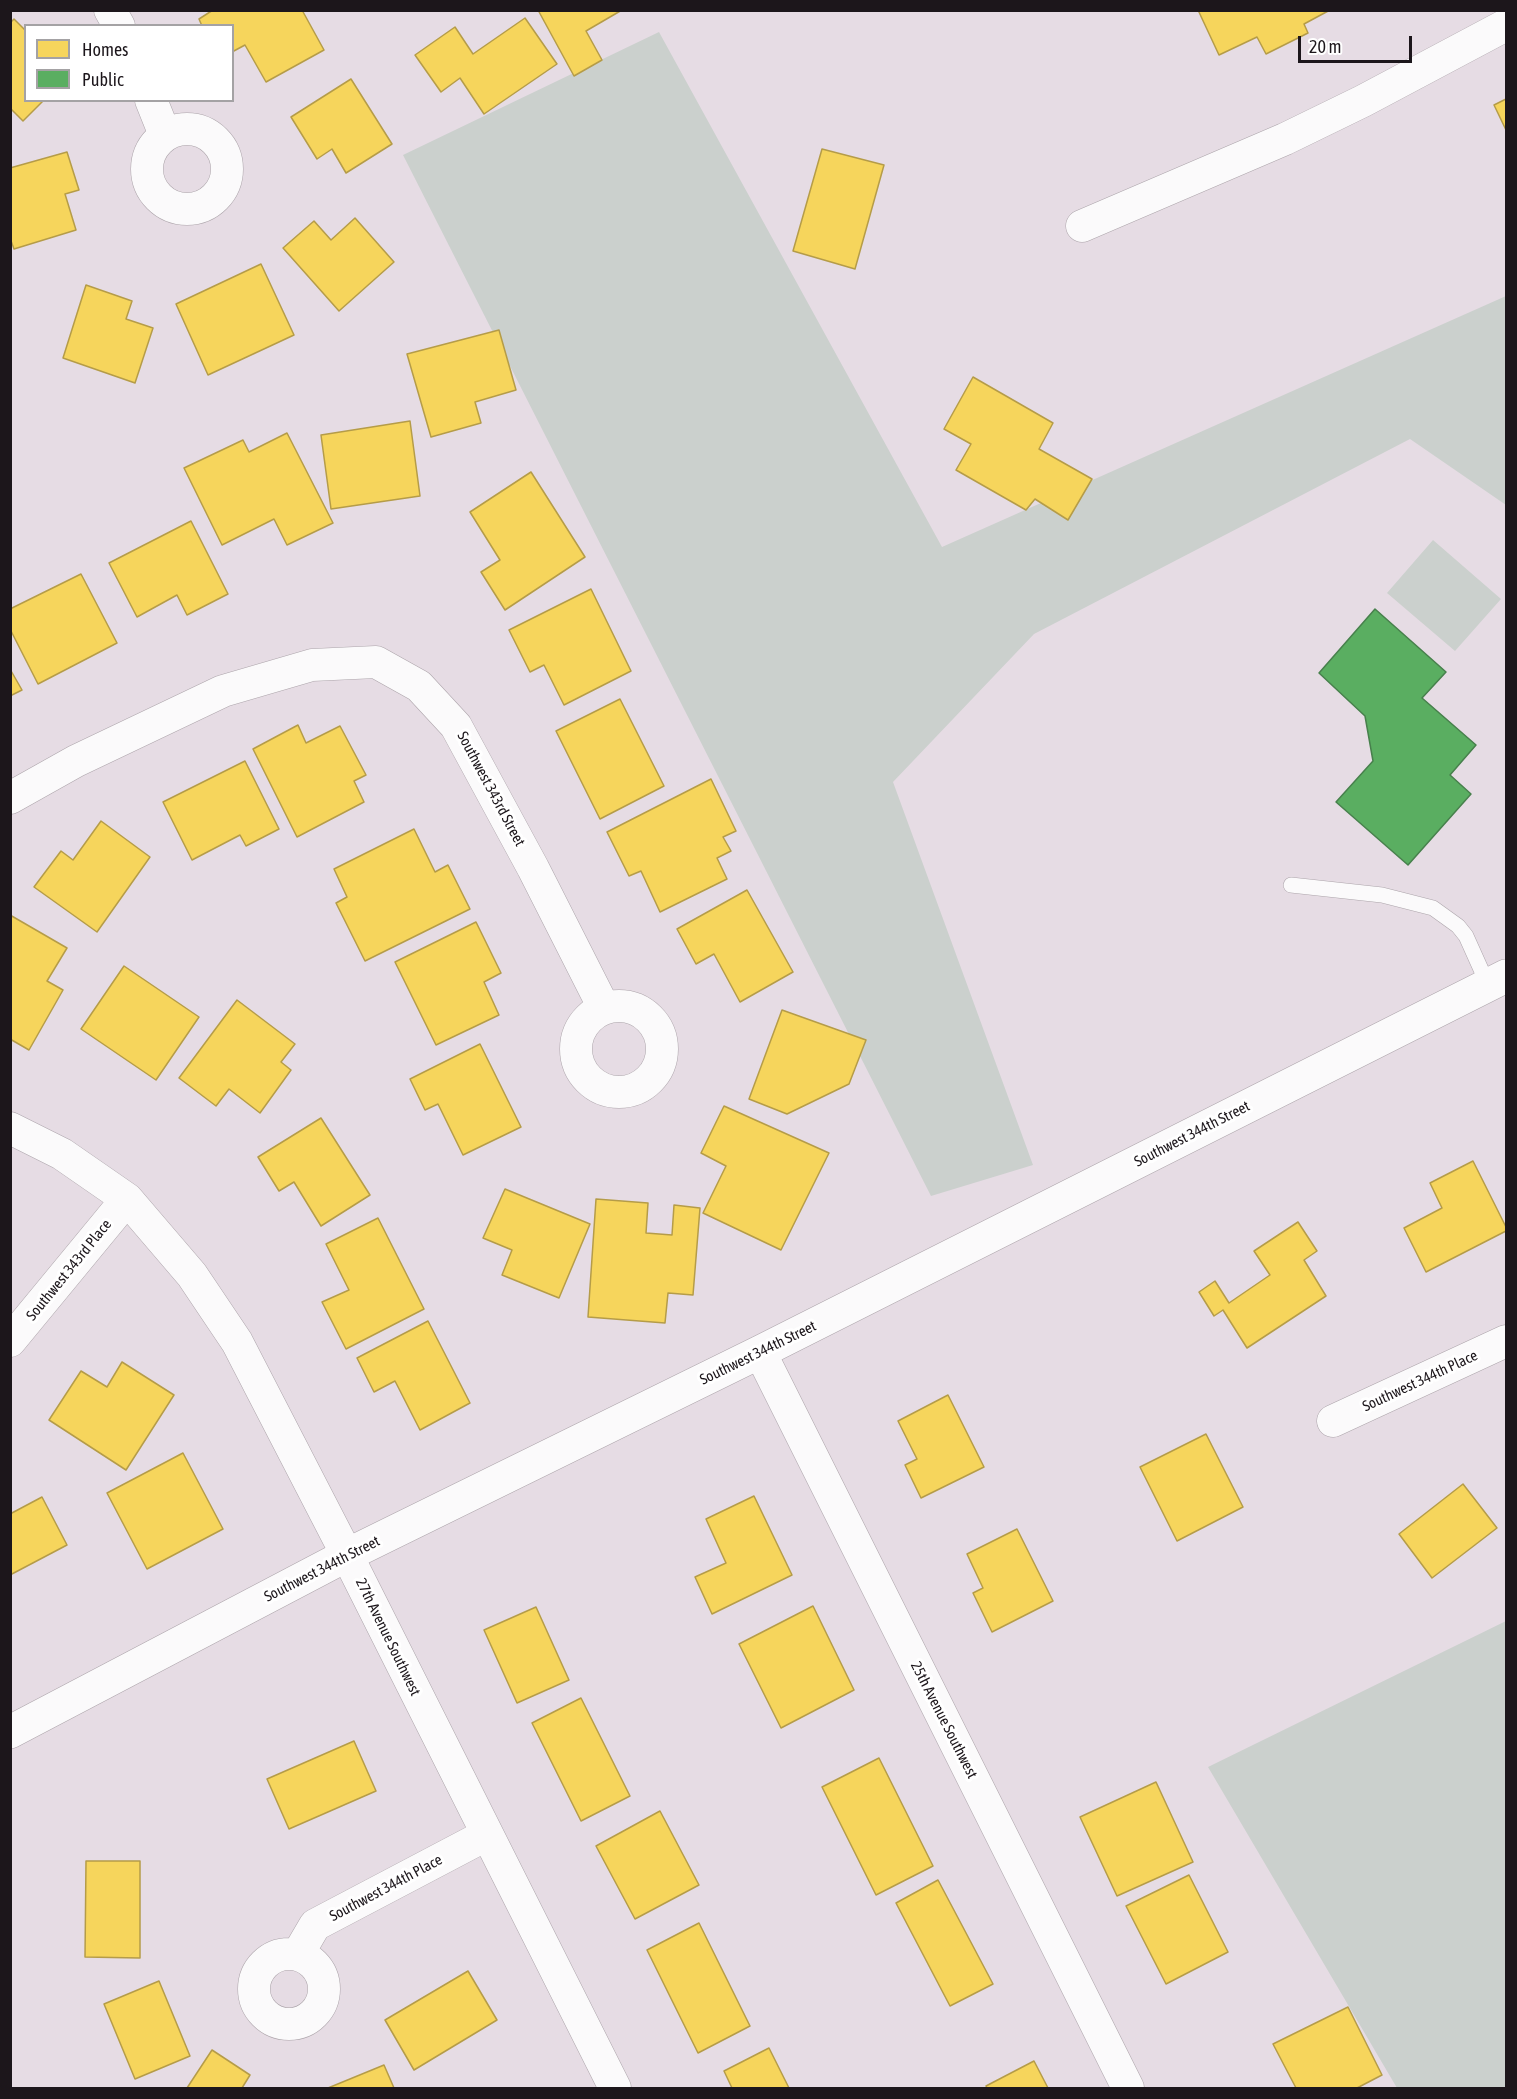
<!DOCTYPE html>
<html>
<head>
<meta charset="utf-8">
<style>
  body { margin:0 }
  #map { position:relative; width:1517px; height:2099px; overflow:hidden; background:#e6dce4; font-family:"Asap Condensed",sans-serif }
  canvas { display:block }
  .frame { position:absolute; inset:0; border:12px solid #1c161b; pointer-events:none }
  .legend { position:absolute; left:24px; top:24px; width:210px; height:78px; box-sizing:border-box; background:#fff; border:2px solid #a4a2a4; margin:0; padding:8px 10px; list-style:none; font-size:18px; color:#1c161b }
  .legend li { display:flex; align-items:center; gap:12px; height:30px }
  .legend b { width:30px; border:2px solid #a4a2a4 }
  .scale { position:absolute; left:1298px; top:36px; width:114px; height:27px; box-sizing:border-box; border:3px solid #1c161b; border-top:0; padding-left:8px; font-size:18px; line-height:21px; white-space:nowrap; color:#1c161b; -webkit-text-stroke:4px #fff; paint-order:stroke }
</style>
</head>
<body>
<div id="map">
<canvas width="1517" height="2099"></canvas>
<div class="frame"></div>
<ul class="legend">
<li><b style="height:16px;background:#f6d55c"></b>Homes</li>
<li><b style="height:16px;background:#5aae61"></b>Public</li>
</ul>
<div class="scale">20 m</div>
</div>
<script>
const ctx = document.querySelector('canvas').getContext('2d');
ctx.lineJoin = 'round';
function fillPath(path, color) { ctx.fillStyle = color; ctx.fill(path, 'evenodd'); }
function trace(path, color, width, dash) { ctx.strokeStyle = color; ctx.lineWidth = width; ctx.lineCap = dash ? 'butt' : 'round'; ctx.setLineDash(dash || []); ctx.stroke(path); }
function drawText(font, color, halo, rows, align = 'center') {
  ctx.font = font + ' "Asap Condensed",sans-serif'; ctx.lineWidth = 6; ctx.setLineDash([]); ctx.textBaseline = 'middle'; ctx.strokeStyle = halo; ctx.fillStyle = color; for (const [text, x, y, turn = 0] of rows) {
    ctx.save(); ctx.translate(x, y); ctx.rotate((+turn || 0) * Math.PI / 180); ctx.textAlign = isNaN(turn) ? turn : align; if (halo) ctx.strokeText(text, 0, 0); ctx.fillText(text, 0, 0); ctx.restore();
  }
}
const green = new Path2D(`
  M659,32L942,547L1506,296V505L1410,439L1034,634L893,782L1033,1165L931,1196L403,155Z
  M1433,540L1501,599L1455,651L1387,593Z
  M1506,1621V2088H1397L1208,1767Z`);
const homes = new Path2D(`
  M213,10H302L324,50L266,82L245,45L232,52V26H202L199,19Z
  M538,10H622L586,31L602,60L574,76Z
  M1198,10H1330L1304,24L1308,33L1266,54L1257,37L1219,55Z
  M525,18L557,64L484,114L460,78L441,92L415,55L455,27L473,54Z
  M14,19L26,31V100H44L23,121L10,108V23Z
  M351,79L392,144L346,173L332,149L317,159L291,117Z
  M1506,99V130L1494,105Z
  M822,149L884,165L855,269L793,251Z
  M67,152L79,190L65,194L76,230L14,249L10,238V168Z
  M355,218L394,262L339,311L283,248L314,221L331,240Z
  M261,264L294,335L208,375L176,304Z
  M86,285L132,301L126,319L153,328L135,383L63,358Z
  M499,330L516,390L475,402L481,423L431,437L407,354Z
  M973,377L1053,423L1039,449L1092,479L1068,520L1035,499L1026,510L956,470L971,444L944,429Z
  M410,421L420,496L331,509L321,435Z
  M287,433L333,523L287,545L274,519L222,545L184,468L243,440L249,452Z
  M531,472L585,557L505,610L481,572L500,560L470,512Z
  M191,521L228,594L187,615L177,595L137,617L109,563Z
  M81,574L117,643L38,684L10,629V609Z
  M591,589L631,671L564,705L544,665L530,672L509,630Z
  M10,669L22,690L10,696Z
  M620,699L664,786L600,819L556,731Z
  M298,725L306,743L340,726L366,775L354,781L364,802L297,837L253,749Z
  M245,761L279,829L246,846L240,835L192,860L163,802Z
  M711,779L736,831L723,837L731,851L717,858L727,879L660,912L641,871L629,876L607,832Z
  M101,821L150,857L97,932L34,887L61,851L73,860Z
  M414,829L435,872L448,865L470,909L365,961L336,903L347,897L334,869Z
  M747,890L793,972L740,1002L714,954L696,964L677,929Z
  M10,915L67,948L47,981L63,990L29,1050L10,1039Z
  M476,922L501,973L484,982L499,1015L436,1045L395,962Z
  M124,966L199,1017L156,1080L81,1029Z
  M237,1000L295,1044L281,1062L291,1070L260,1113L229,1089L216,1106L179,1078Z
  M782,1010L866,1040L849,1084L787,1114L749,1099Z
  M480,1044L521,1127L463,1155L438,1104L425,1110L410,1079Z
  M724,1106L829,1153L781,1250L703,1213L726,1166L701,1153Z
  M321,1118L370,1195L321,1226L294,1182L279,1191L258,1157Z
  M1473,1161L1506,1227V1231L1426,1272L1404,1228L1442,1208L1430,1183Z
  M505,1189L590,1224L559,1298L502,1275L512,1250L483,1238Z
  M596,1199L648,1203L646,1233L672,1235L674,1205L700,1208L693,1295L668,1293L665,1323L588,1317Z
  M378,1218L424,1309L346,1349L322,1302L349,1290L326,1244Z
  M1298,1222L1317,1251L1304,1260L1326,1296L1247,1348L1223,1310L1214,1316L1199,1292L1215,1281L1229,1303L1270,1275L1254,1251Z
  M428,1321L470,1403L420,1430L395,1381L374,1392L357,1358Z
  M122,1362L174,1395L126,1470L49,1420L81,1371L107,1387Z
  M948,1395L984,1467L921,1498L905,1465L917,1459L898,1421Z
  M1206,1434L1243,1507L1177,1541L1140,1467Z
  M183,1453L223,1529L147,1569L107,1493Z
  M1463,1484L1497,1528L1432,1578L1399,1534Z
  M754,1496L792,1575L712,1614L695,1577L726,1563L706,1519Z
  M42,1497L67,1545L10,1575V1514Z
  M1017,1529L1053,1601L992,1632L973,1593L983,1588L967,1554Z
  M813,1606L854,1690L781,1728L739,1644Z
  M536,1607L569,1680L517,1703L484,1630Z
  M581,1698L630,1796L581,1821L532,1723Z
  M354,1741L376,1791L289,1829L267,1779Z
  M879,1758L933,1866L876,1895L822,1787Z
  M1156,1782L1193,1862L1117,1896L1080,1817Z
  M660,1811L699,1885L635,1919L596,1846Z
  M86,1861H140V1958L85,1957Z
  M1189,1875L1228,1952L1166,1984L1126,1906Z
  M938,1880L993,1984L950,2006L896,1903Z
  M699,1923L750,2026L698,2053L647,1950Z
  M468,1971L497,2020L414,2070L385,2020Z
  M159,1981L190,2056L135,2079L104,2004Z
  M1348,2007L1382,2075L1357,2088H1296L1273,2044Z
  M769,2048L789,2088H732L724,2071Z
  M212,2050L250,2075L242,2088H187Z
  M1034,2061L1048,2088H987L986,2086Z
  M384,2065L394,2088H328Z`);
const public = new Path2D(`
  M1375,609L1446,672L1422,698L1476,745L1450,775L1471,794L1408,865L1336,802L1373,761L1365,716L1319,673Z`);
const lane = new Path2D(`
  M1291,885L1382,895L1433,908L1458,926L1466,936L1488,985`);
const street = new Path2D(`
  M110,10L119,26
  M151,100L165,135
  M147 169a40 40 0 1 1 80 0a40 40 0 1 1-80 0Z
  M1082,226L1285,139L1363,101L1506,25
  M10,798L76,761L223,691L312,665L376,662L419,686L456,726L533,868L604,1008
  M576 1049a43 43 0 1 1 86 0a43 43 0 1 1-86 0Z
  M10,1128L62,1154L127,1199L192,1275L237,1342L347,1555L615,2088
  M10,1341L127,1199
  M760,1352L1128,2088
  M1333,1421L1506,1341
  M254 1989a35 35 0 1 1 70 0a35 35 0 1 1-70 0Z
  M298,1954L315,1925L486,1835`);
const secondary = new Path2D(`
  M10,1732L347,1555L760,1352L1506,976`);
const streetNames = [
  ["Southwest 343rd Street",491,789,62],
  ["Southwest 344th Street",1192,1134,-27],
  ["Southwest 343rd Place",69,1270,-51],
  ["Southwest 344th Street",758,1353,-26],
  ["Southwest 344th Place",1420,1381,-25],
  ["Southwest 344th Street",322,1569,-27],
  ["27th Avenue Southwest",388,1637,64],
  ["25th Avenue Southwest",944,1720,63],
  ["Southwest 344th Place",386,1888,-28]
];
fillPath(green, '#cbd0cd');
fillPath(homes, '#f6d55c');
trace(homes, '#b59c48', 1.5);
fillPath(public, '#5aae61');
trace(public, '#47804c', 1.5);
trace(lane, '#aca4aa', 16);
trace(street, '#aca4aa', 33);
trace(secondary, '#aca4aa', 34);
trace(lane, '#fbfafb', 15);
trace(street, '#fbfafb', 32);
trace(secondary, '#fbfafb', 33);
drawText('15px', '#1c161b', '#fff', streetNames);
</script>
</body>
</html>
